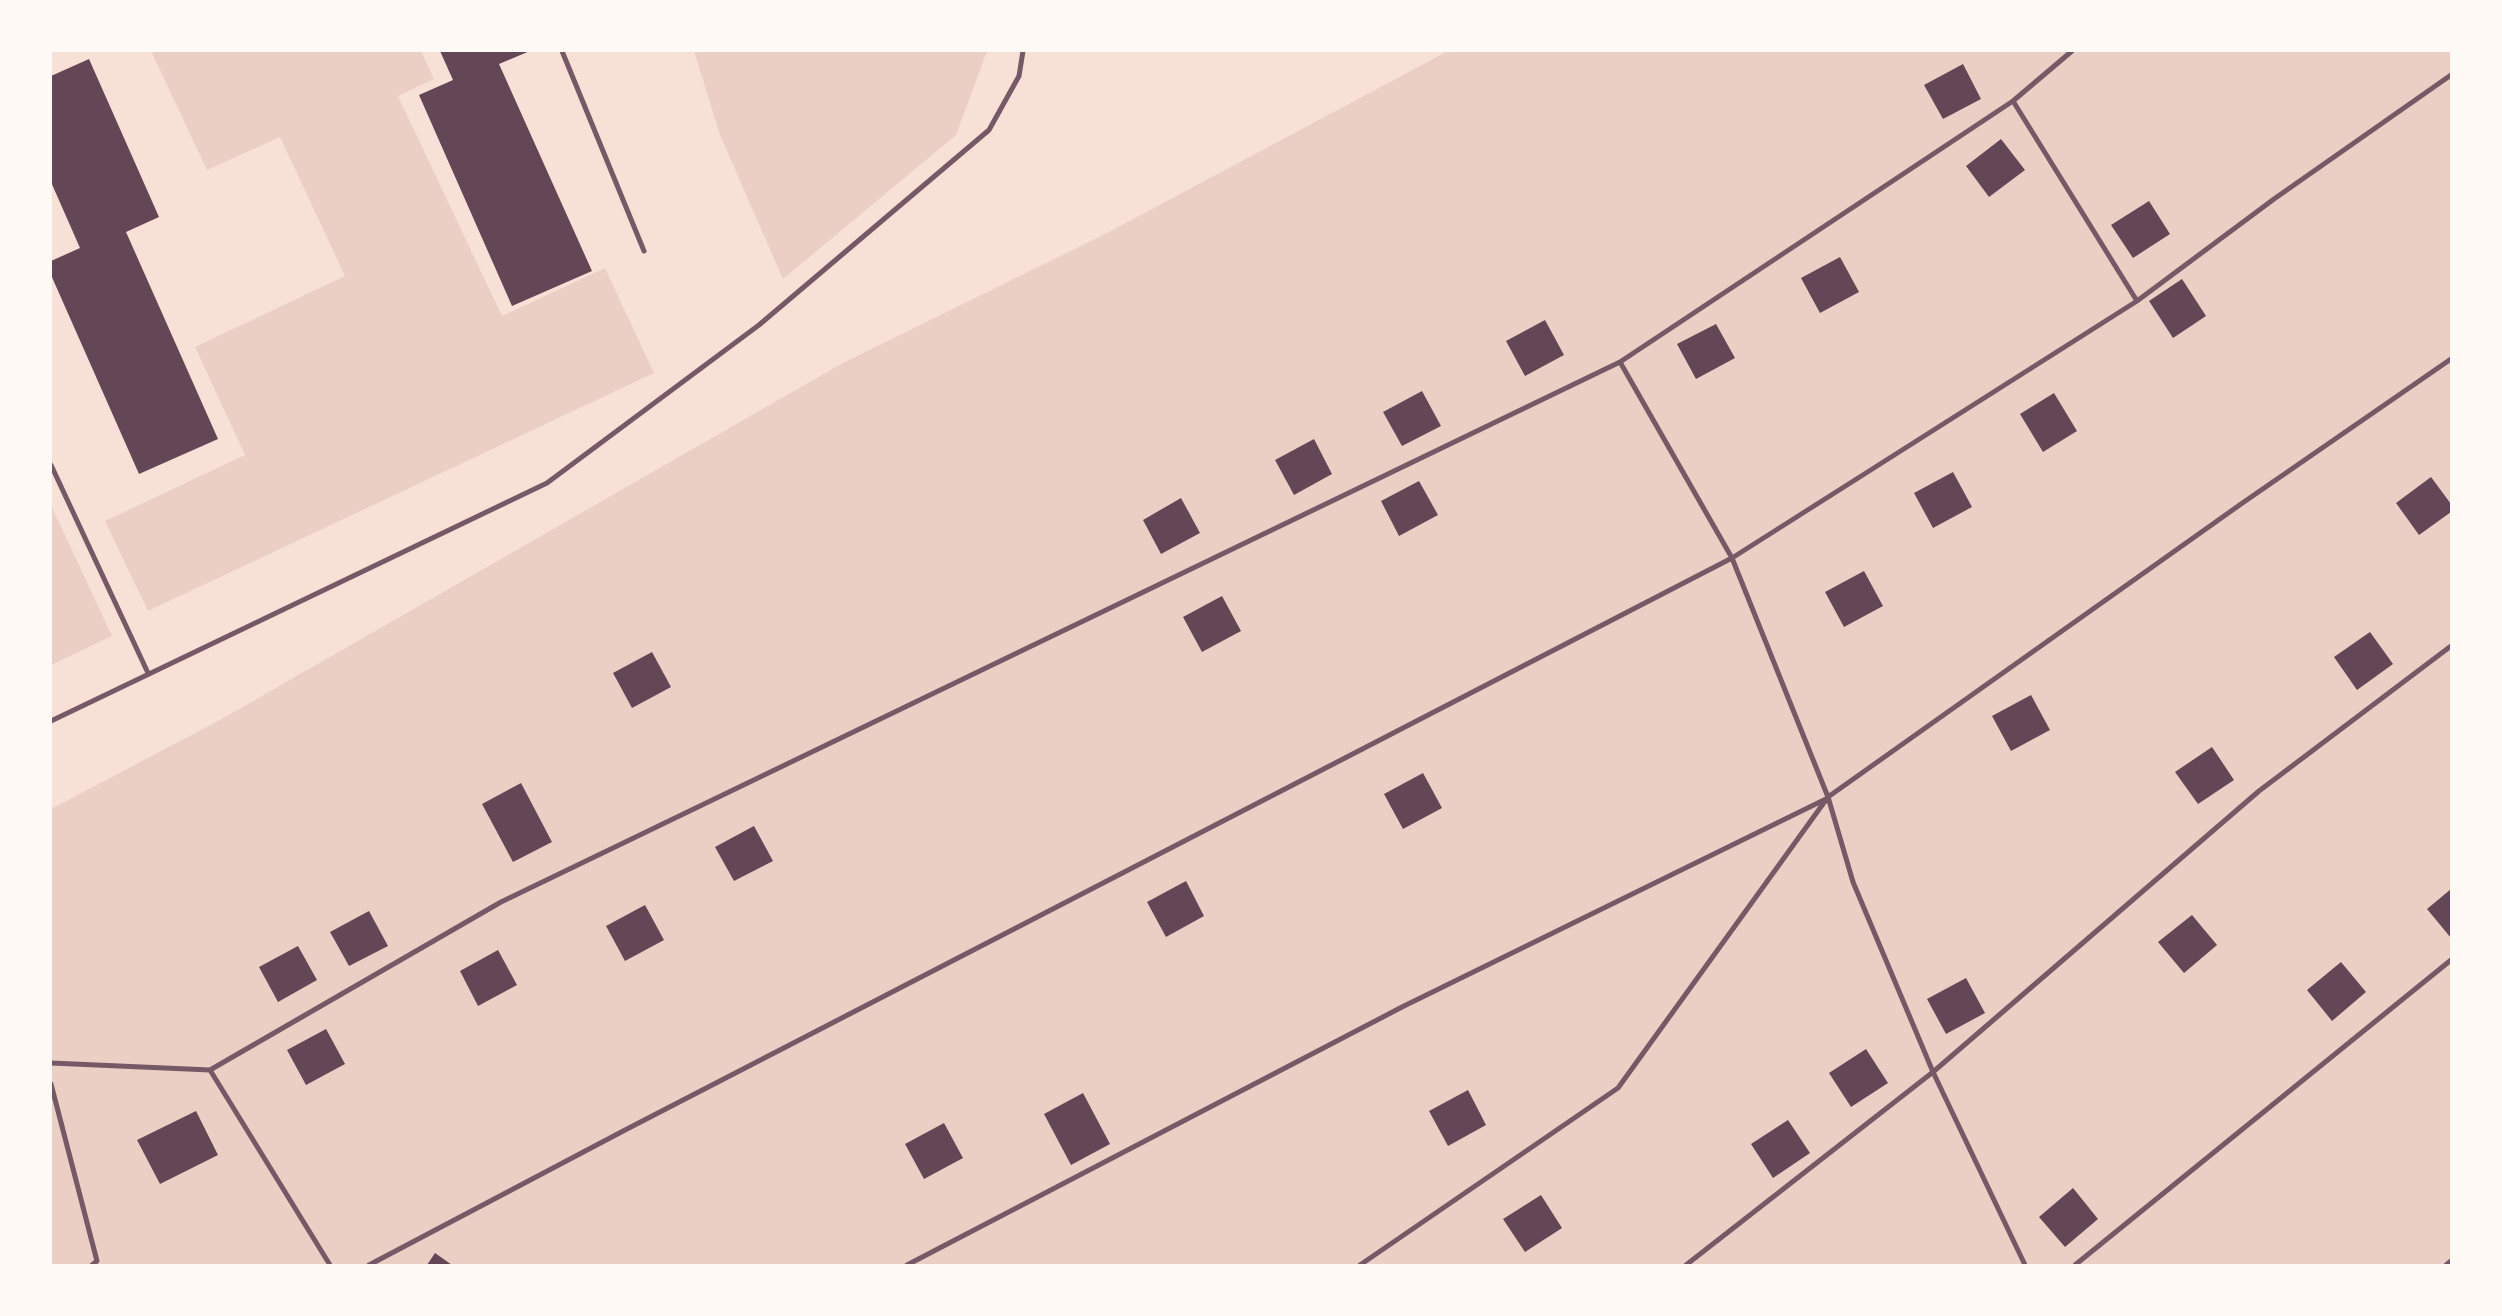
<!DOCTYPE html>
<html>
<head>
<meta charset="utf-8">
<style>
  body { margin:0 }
  #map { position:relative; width:2502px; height:1316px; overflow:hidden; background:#f7e1d7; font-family:"Alegreya Sans",sans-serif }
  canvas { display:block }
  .frame { position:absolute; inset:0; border:52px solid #fffaf5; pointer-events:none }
</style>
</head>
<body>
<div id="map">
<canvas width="2502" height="1316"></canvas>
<div class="frame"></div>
</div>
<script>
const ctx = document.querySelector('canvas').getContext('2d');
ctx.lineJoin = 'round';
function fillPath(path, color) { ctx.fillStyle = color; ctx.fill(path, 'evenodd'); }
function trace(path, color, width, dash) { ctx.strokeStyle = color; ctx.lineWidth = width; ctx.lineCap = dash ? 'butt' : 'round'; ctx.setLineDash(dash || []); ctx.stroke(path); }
const green = new Path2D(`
  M151,51H421L434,79L398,96L502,316L605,268L654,373L148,611L105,521L245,455L195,347L345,276L280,137L207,170Z
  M694,51H987L956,135L783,279L720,135Z
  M1448,51H2451V1265H51V809L220,720L841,364L1105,234Z
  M51,505L112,636L51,665Z`);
const building = new Path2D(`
  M440,51H530L499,64L592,271L512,306L419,95L453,80Z
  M89,59L159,217L126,232L218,439L139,474L51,275V261L80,248L51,182V76Z
  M1963,64L1981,99L1943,119L1924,85Z
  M2001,139L2025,170L1989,197L1966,166Z
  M2149,201L2170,234L2133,258L2111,225Z
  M1840,257L1859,292L1820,313L1801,278Z
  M2182,279L2206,316L2173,338L2149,301Z
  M1545,320L1564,355L1525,376L1506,341Z
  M1716,324L1735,358L1696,379L1677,344Z
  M1422,391L1441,426L1402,446L1383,412Z
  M2054,393L2077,431L2043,452L2020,414Z
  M1314,439L1332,474L1294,495L1275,460Z
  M1953,472L1972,507L1933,528L1914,493Z
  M2431,477L2451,504V512L2419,535L2396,503Z
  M1419,481L1438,515L1399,536L1381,501Z
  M1181,498L1200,533L1161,554L1143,520Z
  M1864,571L1883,606L1844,627L1825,592Z
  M1222,596L1241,631L1202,652L1183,617Z
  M2370,632L2393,664L2357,690L2334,657Z
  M652,652L671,687L632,708L613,673Z
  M2031,695L2050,730L2011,751L1992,716Z
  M2212,747L2234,780L2198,804L2175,772Z
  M1423,773L1442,808L1403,829L1384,794Z
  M521,783L552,842L513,862L482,804Z
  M754,826L773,861L734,881L715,847Z
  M1186,881L1204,916L1166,937L1147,902Z
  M2451,889V938L2427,909Z
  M645,905L664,940L625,961L606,926Z
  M369,911L388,946L349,966L330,932Z
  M2192,915L2217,945L2184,973L2158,942Z
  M298,946L317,980L278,1002L259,967Z
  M498,950L517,985L478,1006L460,971Z
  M2341,962L2366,992L2332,1021L2307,990Z
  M1966,978L1985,1013L1946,1034L1927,999Z
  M326,1029L345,1064L306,1085L287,1050Z
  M1866,1049L1888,1083L1851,1107L1829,1073Z
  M1468,1090L1486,1125L1448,1146L1429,1111Z
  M1083,1093L1110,1144L1071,1165L1044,1114Z
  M196,1111L218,1155L160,1184L137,1140Z
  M1788,1120L1810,1153L1773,1178L1751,1144Z
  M944,1123L963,1158L924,1179L905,1144Z
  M2073,1188L2098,1219L2065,1247L2039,1217Z
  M1541,1195L1562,1228L1525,1252L1503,1219Z
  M435,1253L452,1265H427Z`);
const service = new Path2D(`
  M562,51L644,251
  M2013,101L2137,301
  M1620,362L1732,558L1828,797L1853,882L1933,1072L2025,1265
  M51,465L148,673
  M51,721L547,483L759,325L989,130L1019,76L1023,51
  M51,1063L210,1070L501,902L1620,362L2013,101L2072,51
  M210,1070L330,1265
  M51,1084L97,1261L92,1265
  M369,1265L627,1129L1732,558L2137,301L2274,199L2451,75
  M907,1265L1404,1006L1828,798
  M1360,1265L1618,1088L1828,797L2241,504L2451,359
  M1686,1265L1933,1072L2259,791L2451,646
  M2075,1265L2451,960
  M2446,1265L2451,1261`);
fillPath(green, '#ebcfc5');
fillPath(building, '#644757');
trace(service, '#755966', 5);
</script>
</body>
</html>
